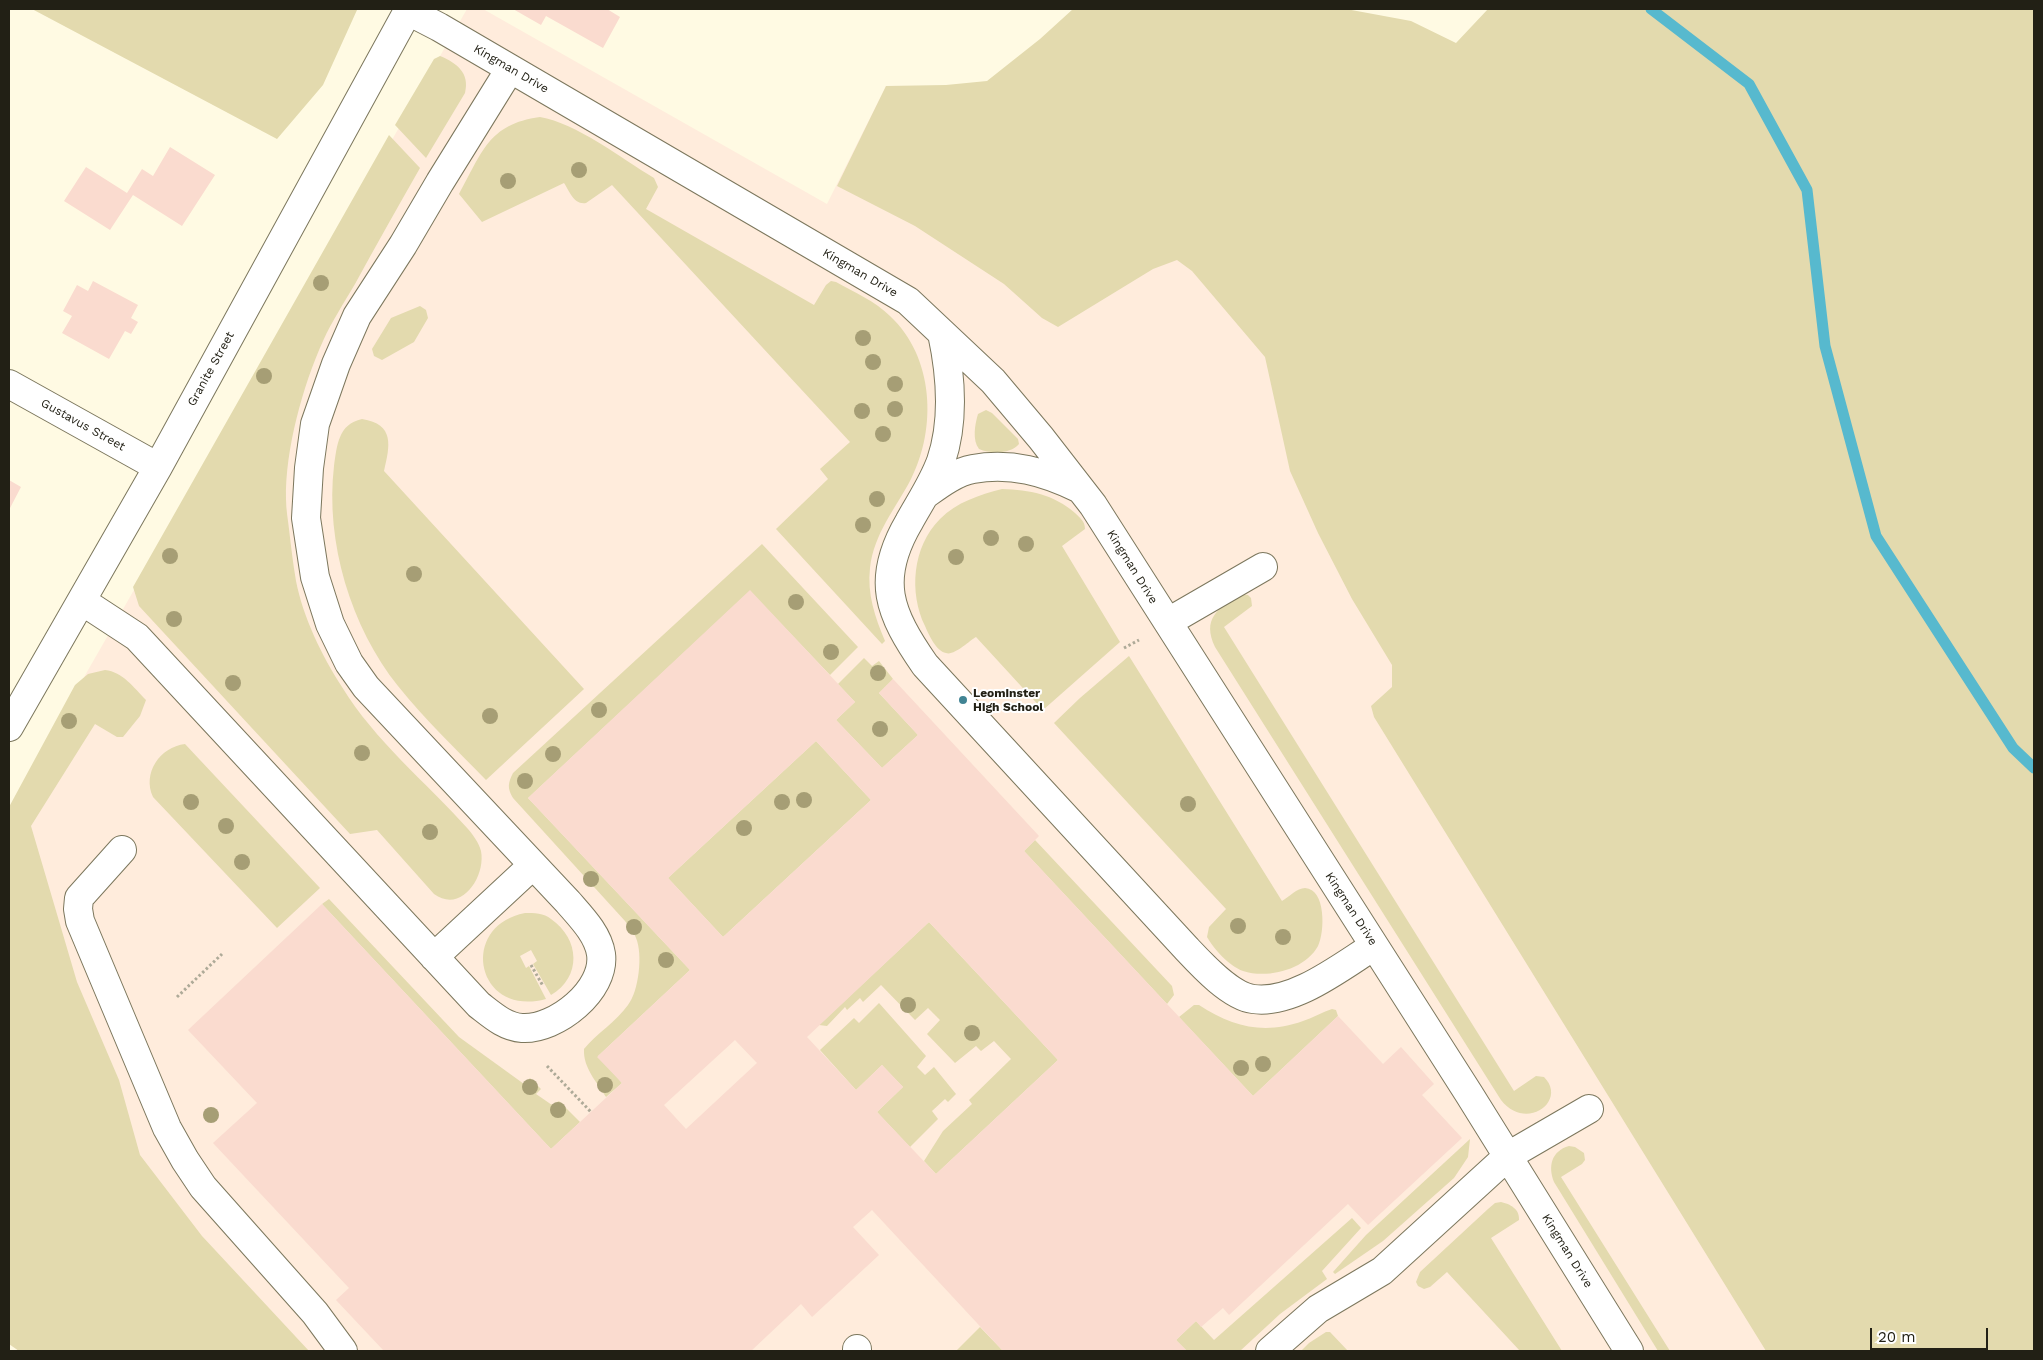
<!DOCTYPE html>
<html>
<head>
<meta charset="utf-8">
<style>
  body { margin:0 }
  #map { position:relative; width:2043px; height:1360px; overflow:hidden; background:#fffae3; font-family:"Work Sans",sans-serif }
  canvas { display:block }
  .frame { position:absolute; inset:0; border:10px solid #222015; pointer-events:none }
  .scale { position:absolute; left:1870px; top:1328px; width:118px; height:22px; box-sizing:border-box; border:2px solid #222015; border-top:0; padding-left:6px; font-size:15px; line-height:18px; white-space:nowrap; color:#222015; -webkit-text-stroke:4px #fff; paint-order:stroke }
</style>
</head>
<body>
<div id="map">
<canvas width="2043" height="1360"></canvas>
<div class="frame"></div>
<div class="scale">20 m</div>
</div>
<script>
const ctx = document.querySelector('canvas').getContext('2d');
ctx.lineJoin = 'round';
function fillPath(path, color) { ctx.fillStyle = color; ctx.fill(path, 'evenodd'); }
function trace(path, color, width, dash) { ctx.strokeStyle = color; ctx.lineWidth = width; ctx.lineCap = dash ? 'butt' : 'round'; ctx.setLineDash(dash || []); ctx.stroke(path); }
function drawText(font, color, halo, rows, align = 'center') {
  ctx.font = font + ' "Work Sans",sans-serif'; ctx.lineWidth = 4; ctx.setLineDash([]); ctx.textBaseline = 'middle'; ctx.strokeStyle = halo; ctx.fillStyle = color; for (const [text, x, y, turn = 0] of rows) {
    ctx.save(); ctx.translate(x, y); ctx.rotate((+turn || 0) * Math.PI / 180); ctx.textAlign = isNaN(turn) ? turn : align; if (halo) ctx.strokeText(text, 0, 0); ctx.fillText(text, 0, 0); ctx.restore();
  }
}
const education = new Path2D(`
  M467,9H483L827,204L886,86L988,159L1114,9L2034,1334L2025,1351H19L9,1344V808Z`);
const green = new Path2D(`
  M32,9H356L357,10L323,85L277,139Z
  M1073,9H1346L1411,21L1456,43L1488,9H2034V1351H1766L1374,717L1371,706L1392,687V665L1352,599L1318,533L1290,471L1265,357L1192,271L1177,260L1153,269L1058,327L1042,318L1004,284L915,226L837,186L886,86L946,85L987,81L1040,39Z
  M440,56C457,63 470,73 465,93L426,158L395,125L434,59Z
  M540,117C576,123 621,158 654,178L658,187L646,209L814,305L826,285L831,281L836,282C854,292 875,301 890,316C934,357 937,428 911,479C896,508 874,533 870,568C867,594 875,617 885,641L882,644L776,529L828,479L820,469L850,442L612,185L586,203C574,205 570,192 564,183L482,222L459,194C482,153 488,124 540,117Z
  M389,135L420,168C398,207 376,245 355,284C344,303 332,321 323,341C303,385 285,450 286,499C286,509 288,520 289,529C291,546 293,564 296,581C303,617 322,656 342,687C375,741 426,782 468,829C473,835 479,843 481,851C486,877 461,914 434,894L377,830L350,834L139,606L133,587Z
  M420,306L426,310L428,318L414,342L382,360L374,356L372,349L391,318Z
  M986,410L992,413L1018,439L1019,444C1011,454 991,454 979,449C972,440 975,424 978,414Z
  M362,419C395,424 390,446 384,471L584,689L486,780C457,750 425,720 398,686C351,627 325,542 334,466C337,446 338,424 362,419Z
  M1002,489C1030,490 1053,494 1075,513C1080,518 1085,521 1085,529L1062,546L1120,642L1043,710L976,637C969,641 954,656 946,653C936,651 929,635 925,626C909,593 912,547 940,519C957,502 979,495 1002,489Z
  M762,544L858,647L830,675L750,591L528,798L690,970L598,1056L622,1083L606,1097C597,1082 583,1068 584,1049C597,1033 616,1022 628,1005C639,991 643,954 636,938C634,932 629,927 625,921L513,798C507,788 508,783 513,773Z
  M1240,594L1248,595L1251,598L1252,606L1224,627L1514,1091L1536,1076L1544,1077C1568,1101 1526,1132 1501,1100L1215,647C1202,619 1217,609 1240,594Z
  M1129,656L1282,901C1289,897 1297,888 1305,888C1326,889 1325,932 1318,946C1305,970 1267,979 1243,971C1229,966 1214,949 1207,937L1209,927L1226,909L1054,723L1080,698Z
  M864,658L872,666L879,661L893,679L879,693L918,735L882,768L836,720L855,702L838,684Z
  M105,670C123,672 133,687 146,700L140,716L123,737H117L95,724L31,826L77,982L119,1080L140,1155L202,1236L309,1351H19L9,1344V807L75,685L88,674Z
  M816,741L871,800L723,937L668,878Z
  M185,744L320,888L277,928L153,797C142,773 160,747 185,744Z
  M1035,840L1172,986L1174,995L1167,1004L1024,851Z
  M329,899L459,1037L524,1084L530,1078L541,1089L536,1094L552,1105L559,1101L580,1122L551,1149L322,904Z
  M525,913C534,913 544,913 551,919C580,939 582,977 551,995L533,964L537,961L531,950L520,956L526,968L529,966L546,999C476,1018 458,926 525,913Z
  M929,922L1058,1060L936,1174L924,1161L943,1131L972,1104L969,1100L1011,1059L994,1041L981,1051L976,1046L955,1063L927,1034L940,1020L928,1008L915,1020L881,985L863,1002L860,998L847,1010L845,1007L827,1026L819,1025Z
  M879,1003L926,1056L917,1067L925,1075L934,1067L956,1094L948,1102L945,1099L932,1111L938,1119L910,1147L877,1112L903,1087L882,1065L856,1090L820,1050L854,1018L859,1023Z
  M1194,1005H1199C1233,1027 1264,1035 1303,1021C1313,1018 1322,1012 1332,1009L1336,1010L1338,1016L1253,1096L1179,1017Z
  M1470,1139L1468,1157L1454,1178L1383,1241L1335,1274L1333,1272L1366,1235Z
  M1569,1146L1575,1147L1584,1153L1585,1160L1582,1164L1561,1177L1670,1351H1658L1554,1182C1548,1167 1551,1151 1569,1146Z
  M1501,1202C1510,1204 1520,1209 1519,1220L1491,1238L1562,1351H1520L1447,1272L1430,1287L1424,1289L1418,1286L1416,1282L1420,1272L1488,1209L1495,1203Z
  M1352,1218L1361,1228L1322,1271L1327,1279L1280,1314L1240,1351H1187L1176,1340L1196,1321L1214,1340Z
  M980,1327L1003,1351H956Z
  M1326,1332H1330L1348,1351H1301L1309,1343Z`);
const stream = new Path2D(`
  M1651,9L1749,84L1807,190L1825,346L1876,536L2013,748L2034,768`);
const building = new Path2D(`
  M513,9H607L620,17L603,48L546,16L541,25Z
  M170,147L215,175L182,226L133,195L110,230L64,201L86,167L127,193L142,169L153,176Z
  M93,281L138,305L131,318L138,322L131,334L125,331L109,359L62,333L72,316L63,311L77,285L88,291Z
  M9,480L21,487L9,510Z
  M750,590L855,702L836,720L882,768L918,735L879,693L893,679L1039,836L1024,851L1253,1096L1338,1016L1383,1064L1401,1047L1434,1084L1422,1095L1462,1138L1368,1225L1348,1204L1229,1315L1223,1308L1201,1327L1196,1321L1176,1340L1187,1351H1003L872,1210L853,1227L879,1255L812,1317L801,1304L751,1351H384L336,1300L349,1288L213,1143L257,1103L188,1030L322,904L551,1149L622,1083L597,1057L690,970L528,798ZM816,741L871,800L723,937L668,878ZM929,922L1058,1060L936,1174L877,1112L903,1087L882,1065L856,1090L807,1037ZM735,1040L757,1063L686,1129L664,1105Z`);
const path = new Path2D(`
  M1124,648L1139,640
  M531,965L543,986
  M177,997L222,954
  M547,1066L591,1112`);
const minor = new Path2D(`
  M408,11L439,27L908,301L993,381L1041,438L1093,505L1469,1094L1629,1351
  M942,333C951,375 955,420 941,461C933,483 920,502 909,522C875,580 889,613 925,665L1186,948C1201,964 1230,996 1253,999C1293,1005 1342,966 1374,946
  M9,384L158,467
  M926,494C940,484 956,472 973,469C1011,462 1045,472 1078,488
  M82,601L137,637L479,1005C492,1015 505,1027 522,1028C556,1030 606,990 601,954C598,934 581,917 568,902L366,687L349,663L330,624L315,577L306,518L309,468L315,424L336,364L357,316L403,245L440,182L510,69
  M1168,622L1263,567
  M9,727L158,467L409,9
  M122,850L79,898L78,909L80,921L167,1128L185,1160L203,1187L315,1313L343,1351
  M434,957L533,865
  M857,1351V1349
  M1270,1351L1318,1309L1382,1271L1508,1156L1589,1109`);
const trees = [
  [579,170],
  [508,181],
  [321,283],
  [863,338],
  [873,362],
  [264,376],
  [895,384],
  [895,409],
  [862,411],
  [883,434],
  [877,499],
  [863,525],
  [991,538],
  [1026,544],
  [170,556],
  [956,557],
  [414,574],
  [796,602],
  [174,619],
  [831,652],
  [878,673],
  [233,683],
  [599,710],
  [490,716],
  [69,721],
  [880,729],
  [362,753],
  [553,754],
  [525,781],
  [804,800],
  [191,802],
  [782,802],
  [1188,804],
  [226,826],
  [744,828],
  [430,832],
  [242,862],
  [591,879],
  [1238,926],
  [634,927],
  [1283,937],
  [666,960],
  [908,1005],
  [972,1033],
  [1263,1064],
  [1241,1068],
  [605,1085],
  [530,1087],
  [558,1110],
  [211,1115]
];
const markers = [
  [963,700,5,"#418494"]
];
const streetNames = [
  ["Kingman Drive",511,69,30],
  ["Kingman Drive",860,273,30],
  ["Granite Street",211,369,-61],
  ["Gustavus Street",83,425,29],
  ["Kingman Drive",1132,567,58],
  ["Kingman Drive",1351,909,57],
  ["Kingman Drive",1567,1251,58]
];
const poiNames = [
  ["Leominster",973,693],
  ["High School",973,707]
];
fillPath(education, '#ffecdc');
fillPath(green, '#e3daae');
trace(stream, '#57b9ce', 11);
fillPath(building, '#fadbcf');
trace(minor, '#7c775d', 30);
trace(path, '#aeaa98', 3, [2.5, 2.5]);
trace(minor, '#fff', 28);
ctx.fillStyle = '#a69e75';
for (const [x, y] of trees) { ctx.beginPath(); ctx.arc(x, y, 8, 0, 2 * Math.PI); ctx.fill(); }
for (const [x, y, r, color] of markers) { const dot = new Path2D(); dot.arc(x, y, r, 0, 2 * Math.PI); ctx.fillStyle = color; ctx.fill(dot); trace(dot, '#fff', 2); }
drawText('12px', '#222015', '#fff', streetNames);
drawText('bold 12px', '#222015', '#fff', poiNames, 'left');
</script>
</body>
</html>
